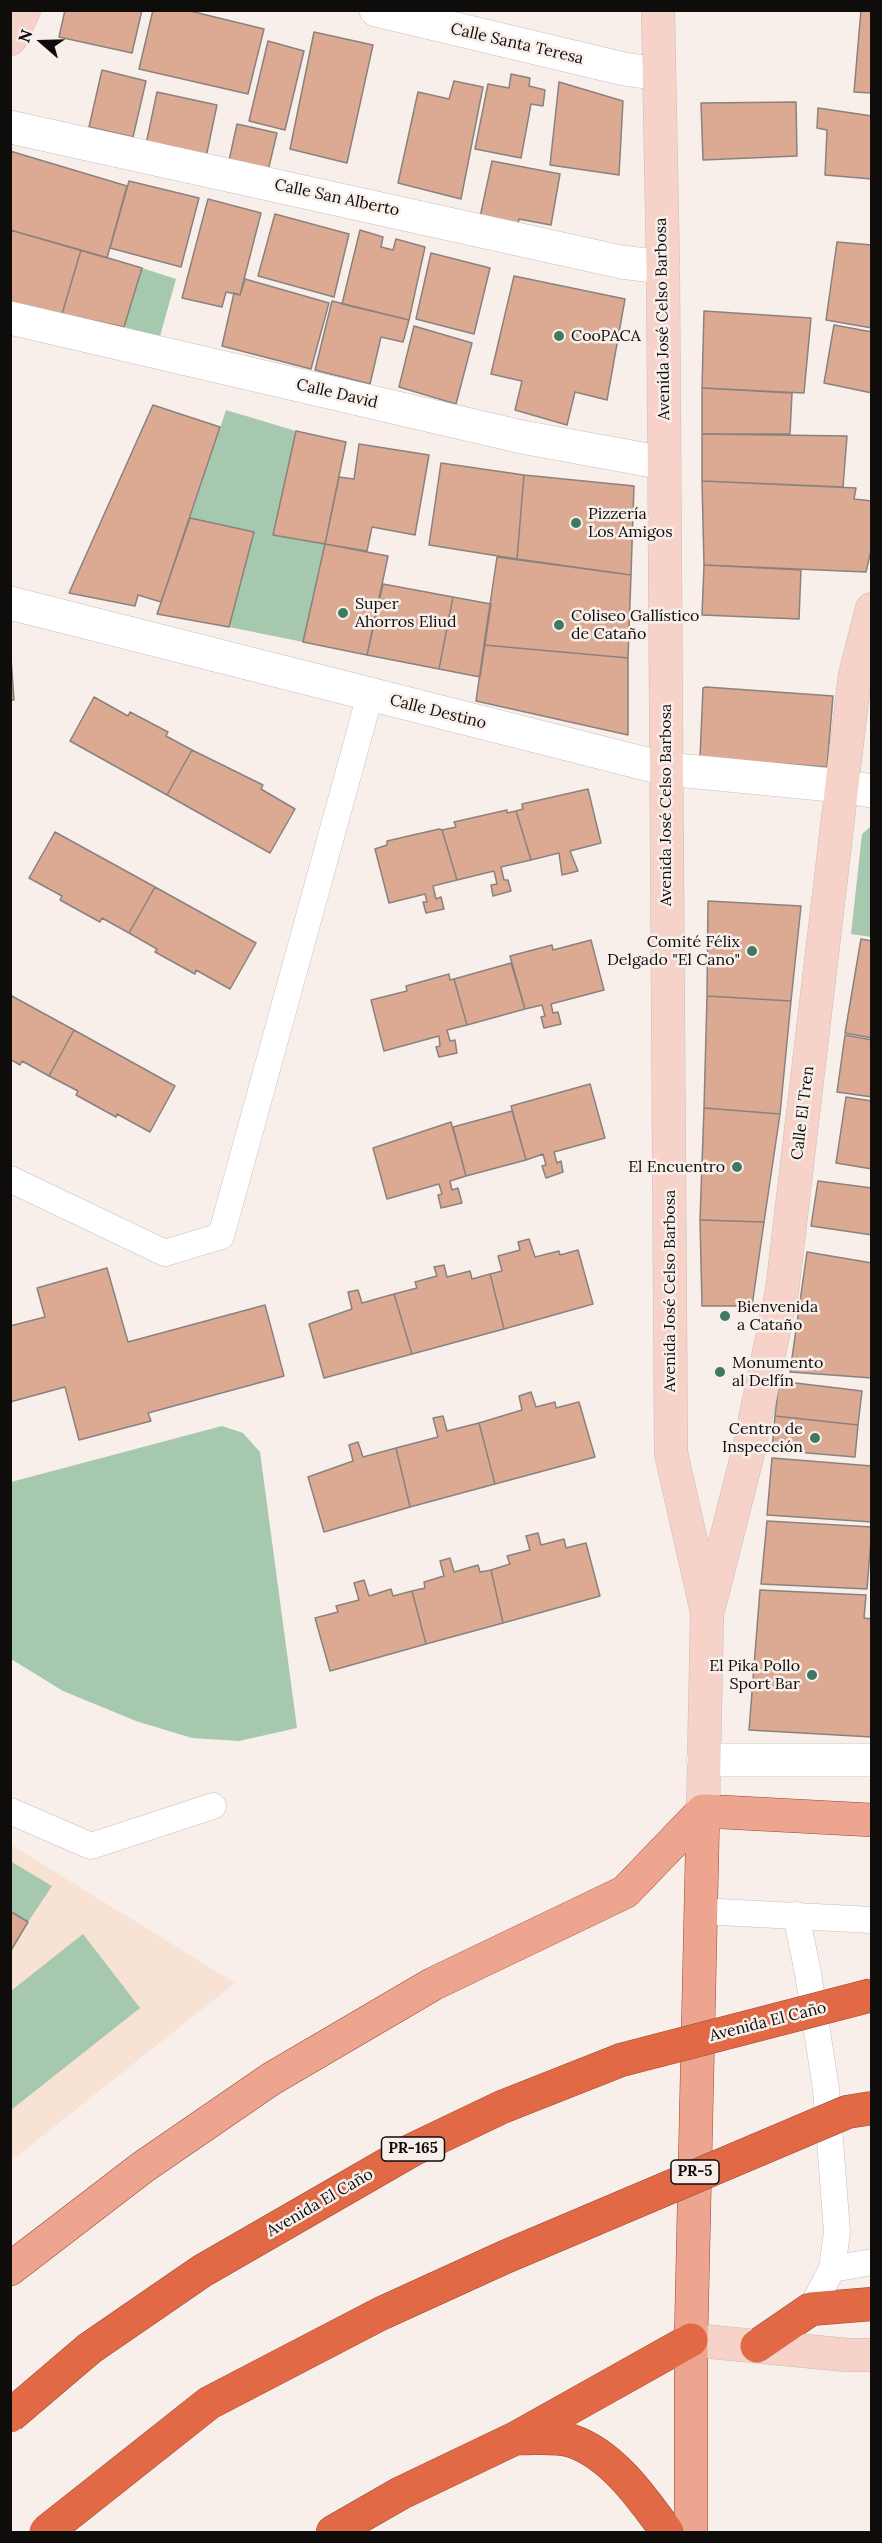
<!DOCTYPE html>
<html>
<head>
<meta charset="utf-8">
<style>
  body { margin:0 }
  #map { position:relative; width:882px; height:2543px; overflow:hidden; background:#f8efeb; font-family:Lora,serif }
  canvas { display:block }
  .frame { position:absolute; inset:0; border:12px solid #0f0d0b; pointer-events:none }
  .north { position:absolute; left:12px; top:12px; width:60px; height:60px; -webkit-text-stroke:4px #f8efeb; paint-order:stroke; rotate:290deg; font-size:16px; font-weight:700; line-height:24px; text-align:center; color:#0f0d0b }
  .north::after { content:''; display:block; margin:auto; width:21px; height:27px; background:#0f0d0b; clip-path:polygon(50% 0,100% 100%,50% 72%,0 100%) }
</style>
</head>
<body>
<div id="map">
<canvas width="882" height="2543"></canvas>
<div class="frame"></div>
<div class="north">N</div>
</div>
<script>
const ctx = document.querySelector('canvas').getContext('2d');
ctx.lineJoin = 'round';
function fillPath(path, color) { ctx.fillStyle = color; ctx.fill(path, 'evenodd'); }
function trace(path, color, width, dash) { ctx.strokeStyle = color; ctx.lineWidth = width; ctx.lineCap = dash ? 'butt' : 'round'; ctx.setLineDash(dash || []); ctx.stroke(path); }
function drawText(font, color, halo, rows, align = 'center') {
  ctx.font = font + ' Lora,serif'; ctx.lineWidth = 5; ctx.setLineDash([]); ctx.textBaseline = 'middle'; ctx.strokeStyle = halo; ctx.fillStyle = color; for (const [text, x, y, turn = 0] of rows) {
    ctx.save(); ctx.translate(x, y); ctx.rotate((+turn || 0) * Math.PI / 180); ctx.textAlign = isNaN(turn) ? turn : align; if (halo) ctx.strokeText(text, 0, 0); ctx.fillText(text, 0, 0); ctx.restore();
  }
}
const education = new Path2D(`
  M10,1844L235,1983L11,2161H10Z`);
const green = new Path2D(`
  M142,268L176,279L160,336L124,327Z
  M226,410L296,431L273,535L325,544L303,642L229,627L254,533L190,518Z
  M871,826V937L851,934L862,834Z
  M222,1426L243,1433L260,1452L297,1728L239,1741L192,1738L136,1721L63,1691L11,1659V1482Z
  M10,1861L52,1886L28,1922L11,1911Z
  M83,1934L140,2008L11,2110V1991Z`);
const building = new Path2D(`
  M65,10H142L132,53L59,37Z
  M153,10H186L264,29L248,94L139,69Z
  M861,10H872V93L854,92Z
  M314,32L373,45L347,163L290,149Z
  M268,41L304,51L285,130L249,121Z
  M102,70L146,81L133,137L89,127Z
  M511,74L530,78L529,86L545,90L543,106L531,104L521,158L475,149L488,84L509,88Z
  M454,81L483,87L461,199L398,183L418,92L449,99Z
  M559,82L623,101L619,175L550,165Z
  M157,92L217,105L205,162L145,149Z
  M796,102L797,156L703,160L701,103Z
  M818,108L872,116V179L825,175L827,130L817,128Z
  M237,124L277,133L267,175L228,165Z
  M10,151L127,186L107,258L10,230Z
  M492,161L560,174L551,225L519,219L518,224L480,217Z
  M129,181L199,198L181,267L110,248Z
  M208,199L261,213L240,295L226,292L222,307L182,298Z
  M275,214L349,234L334,297L258,276Z
  M10,230L81,250L62,314L10,302Z
  M360,230L383,237L381,247L393,250L396,239L425,247L409,320L342,304Z
  M837,242L872,245V328L826,320Z
  M81,250L142,268L124,327L62,314Z
  M431,253L490,268L474,334L416,319Z
  M514,276L625,299L607,400L575,392L567,425L515,410L522,381L491,374Z
  M245,279L329,303L311,369L222,346L234,293L240,295Z
  M332,301L409,320L403,342L381,337L370,384L315,370Z
  M704,311L811,318L804,393L702,388Z
  M834,325L872,332V393L824,383Z
  M414,326L472,343L456,404L399,387Z
  M702,388L792,393L790,434H702Z
  M153,405L220,427L161,602L138,595L135,606L69,593Z
  M296,431L346,442L325,544L273,535Z
  M702,434L847,436L843,487L702,481Z
  M359,444L429,455L415,535L372,527L367,551L325,544L339,477L354,479Z
  M441,463L524,475L517,559L429,545Z
  M524,475L634,486L631,575L517,559Z
  M702,481L856,488L854,499L872,501V546L866,572L704,565Z
  M190,518L254,532L229,627L157,614Z
  M325,544L388,556L367,655L303,642Z
  M497,557L631,575L628,658L484,645Z
  M704,565L801,570L799,619L702,615Z
  M383,584L453,597L439,669L367,655Z
  M453,597L491,604L480,677L439,669Z
  M10,644L14,700H10Z
  M484,645L628,658V735L476,701Z
  M706,687L833,696L827,767L700,758L703,688Z
  M94,697L128,716L130,712L168,732L166,736L192,750L167,795L70,741Z
  M192,750L263,785L261,789L295,809L270,853L167,795Z
  M588,789L601,843L570,851L578,871L562,875L559,853L531,860L516,811L523,809L522,804Z
  M507,810V813L516,811L531,860L501,867L504,880H508L511,891L493,896L491,885L497,884L494,871L457,880L442,830L456,827L454,822Z
  M439,829L442,830L457,880L433,886L436,899L441,897L444,909L426,913L423,902H427L425,894L389,903L375,849L387,845V841Z
  M55,832L155,887L129,933L102,918L100,922L60,900L62,896L29,878Z
  M155,887L256,943L230,989L196,970L195,974L155,952L157,949L129,933Z
  M708,901L801,906L791,1001L707,996Z
  M861,939L872,941V1038L845,1033Z
  M591,940L604,990L551,1004L553,1013L558,1012L561,1024L544,1028L541,1017L545,1016L542,1005L525,1009L510,956L552,945L553,950Z
  M511,963L525,1009L467,1025L454,979Z
  M449,974L450,980L454,979L467,1025L447,1030L450,1041L455,1040L457,1053L439,1057L436,1047L440,1046L439,1036L384,1051L371,1000L407,991L406,986Z
  M10,995L74,1030L49,1076L22,1061L20,1065L10,1059Z
  M707,996L791,1001L780,1114L704,1108Z
  M74,1030L175,1086L150,1132L117,1114L116,1117L76,1095L78,1091L49,1076Z
  M845,1035L872,1040V1097L837,1092Z
  M590,1084L605,1138L554,1152L557,1163L561,1161L563,1172L546,1178L542,1166L546,1165L543,1154L526,1160L511,1106Z
  M846,1097L872,1101V1169L836,1163Z
  M704,1108L780,1114L764,1222L700,1220Z
  M512,1111L526,1160L466,1176L453,1127Z
  M451,1122L466,1176L450,1181L452,1190L458,1188L462,1203L441,1208L438,1195L442,1194L439,1184L387,1199L373,1148Z
  M818,1181L872,1188V1235L811,1226Z
  M700,1220L764,1222L752,1306H702Z
  M529,1239L535,1257L559,1251L560,1255L578,1250L593,1304L504,1329L490,1274L502,1271L498,1256L520,1250L518,1242Z
  M807,1252L872,1263V1378L790,1372Z
  M444,1265L447,1277L470,1271L472,1279L490,1274L504,1329L412,1354L394,1294L417,1288L415,1282L437,1276L434,1267Z
  M107,1268L128,1342L265,1305L284,1376L148,1413L151,1421L79,1440L65,1387L10,1402V1326L45,1317L37,1288Z
  M358,1290L362,1303L394,1294L412,1354L324,1378L309,1324L352,1309L348,1292Z
  M779,1381L862,1391L858,1425L775,1416Z
  M531,1392L536,1407L555,1402L556,1408L579,1402L595,1457L495,1484L479,1423L522,1410L519,1396Z
  M443,1416L447,1431L479,1423L495,1484L410,1507L396,1448L438,1437L433,1418Z
  M775,1416L858,1425L855,1457L772,1450Z
  M358,1442L363,1457L396,1448L410,1507L324,1532L308,1477L353,1461L349,1445Z
  M772,1458L872,1466V1522L767,1515Z
  M767,1521L872,1527L867,1589L761,1584Z
  M538,1533L541,1545L564,1539L566,1548L586,1543L600,1596L503,1623L491,1570L510,1564L507,1556L530,1550L526,1536Z
  M450,1558L454,1572L478,1565L480,1572L491,1570L503,1623L426,1644L412,1591L425,1588L424,1582L444,1576L440,1561Z
  M364,1580L369,1596L391,1589L393,1596L412,1591L426,1644L330,1671L315,1618L338,1612L336,1606L359,1600L354,1583Z
  M760,1590L866,1595L864,1618L872,1619V1737L749,1730Z
  M10,1911L28,1922L10,1952Z`);
const lane = new Path2D(`
  M10,1179L165,1253L221,1236L370,695
  M10,1811L91,1846L213,1806
  M701,1911L872,1920
  M796,1915L808,1973L826,2089L837,2232L832,2269L811,2309
  M832,2269L872,2262`);
const street = new Path2D(`
  M376,10L624,69L659,74
  M10,127L621,262L663,267
  M10,318L522,437L664,463
  M10,603L666,769L842,786L872,791
  M703,1760H872`);
const secondary = new Path2D(`
  M658,10L663,267L671,1453L707,1612L703,1811
  M10,39L24,10
  M709,1606L748,1453L782,1291L855,675L872,609
  M691,2340L847,2355H872`);
const primary = new Path2D(`
  M10,2269L143,2167L271,2079L433,1984L625,1892L703,1811L872,1820
  M691,2532V2340L703,1811`);
const highway = new Path2D(`
  M757,2346L811,2309L872,2304
  M516,2438C533,2439 556,2436 572,2441C613,2455 643,2499 667,2532
  M333,2532L401,2493L516,2438L691,2340`);
const highwayBridge = new Path2D(`
  M10,2416L90,2348L202,2271L412,2150L502,2107L621,2060L872,1995
  M46,2532L209,2403L380,2314L505,2257L847,2112L872,2108`);
const markers = [
  [559,336,6,"#3d7963"],
  [576,523,6,"#3d7963"],
  [343,613,6,"#3d7963"],
  [559,625,6,"#3d7963"],
  [752,951,6,"#3d7963"],
  [737,1167,6,"#3d7963"],
  [725,1316,6,"#3d7963"],
  [720,1372,6,"#3d7963"],
  [815,1438,6,"#3d7963"],
  [812,1675,6,"#3d7963"]
];
const shields = [
  [413,2149,63],
  [695,2172,48]
];
const shieldNames = [
  ["PR-165",413,2149],
  ["PR-5",695,2172]
];
const streetNames = [
  ["Calle Santa Teresa",517,44,13],
  ["Calle San Alberto",337,198,12],
  ["Avenida José Celso Barbosa",663,319,-91],
  ["Calle David",337,394,13],
  ["Calle Destino",438,712,14],
  ["Avenida José Celso Barbosa",666,805,-90],
  ["Calle El Tren",803,1113,-83],
  ["Avenida José Celso Barbosa",670,1291,-90],
  ["Avenida El Caño",768,2022,-14],
  ["Avenida El Caño",320,2203,-30]
];
const poiNames = [
  ["CooPACA",571,336],
  ["Pizzería",588,514],
  ["Los Amigos",588,532],
  ["Super",355,604],
  ["Ahorros Eliud",355,622],
  ["Coliseo Gallístico",571,616],
  ["de Cataño",571,634],
  ["Comité Félix",740,942,"right"],
  ["Delgado \"El Cano\"",740,960,"right"],
  ["El Encuentro",725,1167,"right"],
  ["Bienvenida",737,1307],
  ["a Cataño",737,1325],
  ["Monumento",732,1363],
  ["al Delfín",732,1381],
  ["Centro de",803,1429,"right"],
  ["Inspección",803,1447,"right"],
  ["El Pika Pollo",800,1666,"right"],
  ["Sport Bar",800,1684,"right"]
];
fillPath(education, '#f7e2d4');
fillPath(green, '#a5c8af');
fillPath(building, '#dca992');
trace(building, '#89827e', 1.5);
trace(lane, '#c7bebb', 27);
trace(street, '#c7bebb', 34);
trace(secondary, '#c7bebb', 34);
trace(primary, '#984931', 34);
trace(highway, '#984931', 34);
trace(lane, '#fff', 26);
trace(street, '#fff', 33);
trace(secondary, '#f6d2c8', 33);
trace(primary, '#eda590', 33);
trace(highway, '#e16946', 33);
trace(highwayBridge, '#984931', 34, []);
trace(highwayBridge, '#e16946', 33);
for (const [x, y, r, color] of markers) { const dot = new Path2D(); dot.arc(x, y, r, 0, 2 * Math.PI); ctx.fillStyle = color; ctx.fill(dot); trace(dot, '#f8efeb', 2); }
for (const [x, y, w] of shields) { const box = new Path2D(); box.roundRect(x - w / 2, y - 12, w, 24, 4.5); ctx.fillStyle = '#f8efeb'; ctx.fill(box); trace(box, '#0f0d0b', 1.5); }
drawText('bold 15px', '#0f0d0b', null, shieldNames);
drawText('16px', '#0f0d0b', '#f8efeb', streetNames);
drawText('16px', '#0f0d0b', '#f8efeb', poiNames, 'left');
</script>
</body>
</html>
